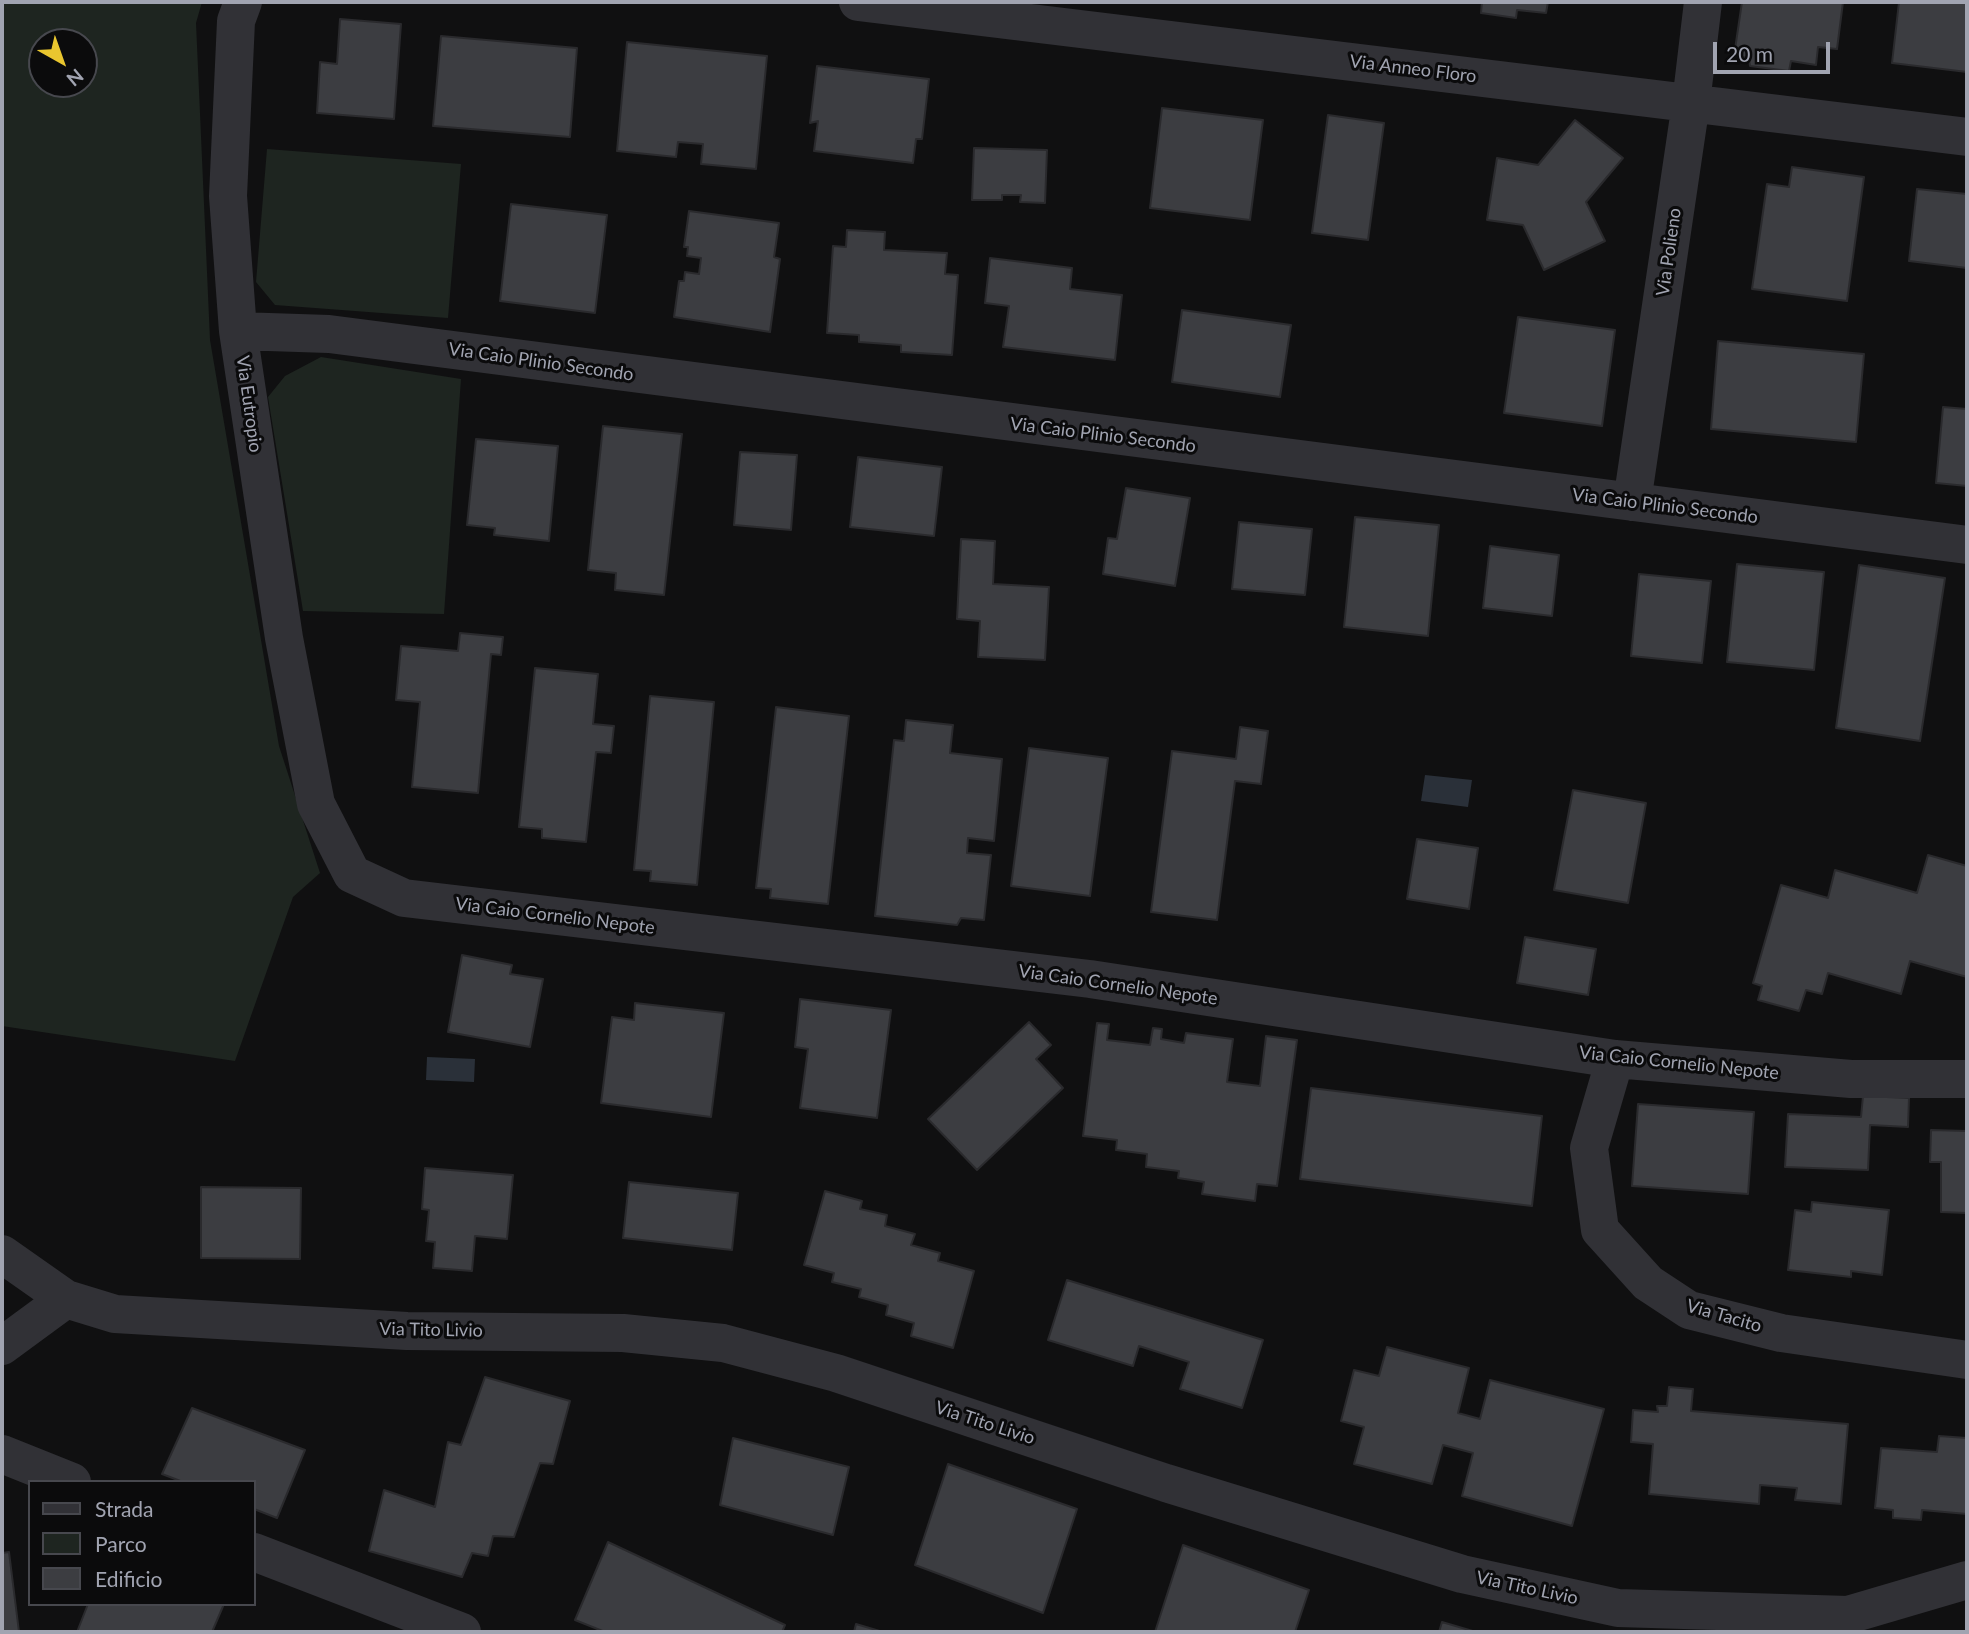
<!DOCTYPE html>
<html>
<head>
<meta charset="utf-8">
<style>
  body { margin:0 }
  #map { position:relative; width:1969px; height:1634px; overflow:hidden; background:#101011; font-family:Lato,sans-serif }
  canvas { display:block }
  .frame { position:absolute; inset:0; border:4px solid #a1a4b1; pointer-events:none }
  .legend { position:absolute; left:28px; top:1480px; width:228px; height:126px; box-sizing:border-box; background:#0b0b0c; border:2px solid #47484e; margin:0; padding:9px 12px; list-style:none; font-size:21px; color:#a1a4b1 }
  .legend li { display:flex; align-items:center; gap:14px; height:35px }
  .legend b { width:35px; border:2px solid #47484e }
  .north { position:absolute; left:28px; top:28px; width:70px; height:70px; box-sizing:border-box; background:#0b0b0c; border:2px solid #47484e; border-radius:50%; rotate:140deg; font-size:19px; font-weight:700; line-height:28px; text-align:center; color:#a1a4b1 }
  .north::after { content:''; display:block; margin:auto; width:24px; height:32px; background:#e9c62f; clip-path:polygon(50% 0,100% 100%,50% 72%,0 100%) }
  .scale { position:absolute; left:1713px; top:42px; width:117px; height:32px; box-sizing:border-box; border:4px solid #a1a4b1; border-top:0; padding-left:9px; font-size:21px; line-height:24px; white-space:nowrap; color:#a1a4b1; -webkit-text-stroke:5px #0b0b0c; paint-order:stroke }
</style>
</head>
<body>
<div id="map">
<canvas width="1969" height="1634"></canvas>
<div class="frame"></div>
<ul class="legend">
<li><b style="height:9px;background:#313136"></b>Strada</li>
<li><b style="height:19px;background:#1e2520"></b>Parco</li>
<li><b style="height:19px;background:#3c3d41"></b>Edificio</li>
</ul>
<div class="north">N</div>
<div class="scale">20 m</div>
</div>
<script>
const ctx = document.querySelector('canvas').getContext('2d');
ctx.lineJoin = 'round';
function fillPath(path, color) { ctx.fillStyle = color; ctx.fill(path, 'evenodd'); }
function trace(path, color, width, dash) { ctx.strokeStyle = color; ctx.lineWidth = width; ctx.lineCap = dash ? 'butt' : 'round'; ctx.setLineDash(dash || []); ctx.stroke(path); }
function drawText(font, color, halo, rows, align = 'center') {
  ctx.font = font + ' Lato,sans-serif'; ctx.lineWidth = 6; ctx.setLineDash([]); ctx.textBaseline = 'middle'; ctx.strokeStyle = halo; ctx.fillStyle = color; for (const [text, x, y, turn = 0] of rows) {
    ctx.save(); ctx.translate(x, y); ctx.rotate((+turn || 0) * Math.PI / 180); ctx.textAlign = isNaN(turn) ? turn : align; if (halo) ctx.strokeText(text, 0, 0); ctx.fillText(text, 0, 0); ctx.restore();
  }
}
const green = new Path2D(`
  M2,2H202L196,23L210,340L279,746L320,873L293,897L235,1061L2,1026ZM42,42H84V84H42Z
  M267,149L461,164L448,318L275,305L256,282Z
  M321,357L461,379L444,614L303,611L268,397L285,376Z`);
const water = new Path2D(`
  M1425,775L1472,780L1468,807L1421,801Z
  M427,1057L475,1059L474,1082L426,1080Z`);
const building = new Path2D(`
  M1482,2H1548L1546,13L1517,10L1516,18L1481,13Z
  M1742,2H1843L1837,49L1818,47L1816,65L1791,61L1789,71L1750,66L1749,58L1734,56Z
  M1899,2H1967V72L1892,63Z
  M340,19L401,24L394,119L317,113L320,62L337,64Z
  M441,36L577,48L570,137L433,126Z
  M627,42L767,56L756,169L701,164L703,144L678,142L676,157L617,151Z
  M817,66L929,79L922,139H916L913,163L814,151L818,121L810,123Z
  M1162,108L1263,120L1250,220L1150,208Z
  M1328,115L1384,123L1368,240L1312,233Z
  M1575,120L1623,158L1586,202L1605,241L1544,270L1523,225L1487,220L1497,158L1538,165Z
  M974,148L1047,150L1045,203L1020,202L1021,195H1002V200H972Z
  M1792,167L1864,177L1847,301L1752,289L1767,184L1789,187Z
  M1917,189L1967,194V268L1909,261Z
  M511,204L607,215L595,313L500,301Z
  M689,211L779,223L774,257L780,259L770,332L674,317L679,281H684L685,272L699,274L701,258L687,256L688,247H684Z
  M847,230L885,232L884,250L947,253L945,274L958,275L952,355L901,352V345L859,342V335L827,333L833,246L846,247Z
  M990,258L1072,268L1070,289L1122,295L1115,360L1003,347L1009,306L985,303Z
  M1182,310L1291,325L1280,397L1172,382Z
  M1518,317L1615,330L1602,426L1504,413Z
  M1718,341L1864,354L1856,442L1711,429Z
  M1943,407L1967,409V486L1936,483Z
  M603,426L682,434L664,595L615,590L616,573L588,570Z
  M476,439L558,446L549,541L494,535L495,528L467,525Z
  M740,452L797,455L791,530L734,525Z
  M858,457L942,467L934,536L850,527Z
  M1126,488L1190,498L1175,586L1103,574L1108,538L1117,539Z
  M1355,517L1439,525L1428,636L1344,627Z
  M1239,522L1312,529L1305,595L1232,589Z
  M961,539L995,541L993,584L1049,587L1045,660L978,657L980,621L957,619Z
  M1490,546L1559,555L1552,616L1483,608Z
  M1737,564L1824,572L1814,670L1727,662Z
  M1859,565L1945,578L1920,741L1836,728Z
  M1639,574L1711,581L1702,663L1631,656Z
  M460,633L503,637L501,655L491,654L478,793L412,787L420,702L396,700L401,646L458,651Z
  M535,668L598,674L593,724L614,726L611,753L596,752L586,842L542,838V829L519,827Z
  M650,696L714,702L697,885L650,881L651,871L634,870Z
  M776,707L849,716L828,904L770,898L771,889L756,888Z
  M906,720L953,725L950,753L1002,759L994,841L968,838L967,853L991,855L984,920L961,918L957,925L875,916L894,740L904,741Z
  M1240,727L1268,731L1261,784L1235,781L1217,920L1151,912L1172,751L1236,759Z
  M1029,748L1108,758L1090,896L1011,886Z
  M1573,790L1646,803L1628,903L1554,890Z
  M1417,839L1478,848L1469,909L1407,899Z
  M1928,855L1967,866V977L1910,961L1901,994L1828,973L1822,994L1806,990L1799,1011L1758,1000L1762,986L1753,983L1781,885L1828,898L1835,870L1917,893Z
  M1525,937L1596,949L1588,995L1517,983Z
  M462,955L512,965L510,974L543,979L530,1047L448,1032Z
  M800,999L891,1010L877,1118L800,1108L808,1049L795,1047Z
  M635,1003L724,1013L711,1117L601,1103L612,1017L634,1020Z
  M1029,1022L1051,1045L1036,1059L1063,1088L977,1170L928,1119Z
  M1097,1023L1109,1024L1107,1040L1150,1045L1153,1028L1162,1029L1161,1039L1184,1043L1186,1033L1233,1039L1227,1082L1260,1086L1266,1036L1297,1040L1277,1186L1257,1184L1255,1201L1202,1194L1204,1182L1178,1178L1179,1171L1146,1167L1147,1154L1116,1150L1117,1140L1083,1136Z
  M1311,1088L1542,1116L1532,1206L1300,1179Z
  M1863,1096L1909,1098L1908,1127L1870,1125L1868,1170L1785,1167L1788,1114L1861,1117Z
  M1638,1104L1754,1112L1748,1194L1632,1186Z
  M1931,1130L1967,1131V1213L1941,1212V1162H1930Z
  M425,1168L513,1175L507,1239L475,1236L472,1271L433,1268L435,1242L426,1241L429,1210L422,1209Z
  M629,1182L738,1193L732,1250L623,1238Z
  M201,1187L301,1188L300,1259L201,1258Z
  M825,1191L862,1201L860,1209L887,1215L885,1226L915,1234L911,1245L940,1253L938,1261L974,1271L953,1348L911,1336L914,1323L886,1315L888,1305L859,1297L861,1289L832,1282L834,1273L804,1265Z
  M1812,1202L1889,1210L1882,1275L1851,1271V1277L1788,1270L1795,1210L1811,1212Z
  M1067,1280L1263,1340L1242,1408L1180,1389L1189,1362L1139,1346L1133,1366L1048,1340Z
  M1387,1347L1469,1368L1458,1413L1480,1419L1490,1380L1604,1409L1572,1526L1462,1496L1473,1453L1443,1445L1432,1484L1354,1464L1364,1427L1341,1421L1354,1370L1379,1376Z
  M485,1377L570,1401L553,1464L540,1463L514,1537L493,1536L488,1556L472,1553L462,1577L369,1551L384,1490L435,1507L448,1442L461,1445Z
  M1669,1387L1693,1389L1691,1411L1848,1424L1841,1504L1795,1500L1797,1488L1760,1485L1759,1504L1649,1494L1653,1444L1631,1442L1633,1410L1658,1412L1657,1406H1667Z
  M192,1408L305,1450L277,1518L254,1509V1482H183L162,1474Z
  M1939,1436L1967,1438V1514L1922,1510L1921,1520L1893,1518V1510L1875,1508L1881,1448L1937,1452Z
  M733,1438L849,1467L833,1535L720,1505Z
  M948,1464L1077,1509L1043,1613L915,1565Z
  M608,1542L785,1625L782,1632H605L575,1620Z
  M1183,1545L1309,1590L1295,1632H1155Z
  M9,1552L19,1632H2V1553Z
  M88,1604H224L212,1632H77Z
  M1442,1622L1476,1632H1439Z
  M856,1624L883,1632H854Z`);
const minor = new Path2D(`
  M243,2L236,21L228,196L238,331L284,638L316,804L352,874L404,898L1090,979L1615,1059L1851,1079H1967
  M858,2L1967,137
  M238,331L329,334L1967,545
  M1632,502L1691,103L1703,2
  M1615,1059L1589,1148L1600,1230L1648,1283L1689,1310L1781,1333L1967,1360
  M2,1254L66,1299
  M2,1346L66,1299L115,1314L407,1331L623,1333L723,1343L836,1373L1166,1483L1462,1574L1618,1608L1848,1615L1967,1580
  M2,1454L72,1482
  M254,1552L462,1632`);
const streetNames = [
  ["Via Anneo Floro",1413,69,7],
  ["Via Polieno",1669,252,-82],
  ["Via Caio Plinio Secondo",541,362,8],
  ["Via Eutropio",249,404,82],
  ["Via Caio Plinio Secondo",1103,435,7],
  ["Via Caio Plinio Secondo",1665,506,7],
  ["Via Caio Cornelio Nepote",555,916,7],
  ["Via Caio Cornelio Nepote",1118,985,8],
  ["Via Caio Cornelio Nepote",1679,1063,6],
  ["Via Tacito",1724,1316,16],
  ["Via Tito Livio",431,1330,1],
  ["Via Tito Livio",985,1423,18],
  ["Via Tito Livio",1527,1588,12]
];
fillPath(green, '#1e2520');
fillPath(water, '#2a3039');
fillPath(building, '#3c3d41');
trace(building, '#2a2a2d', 2);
trace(minor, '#313136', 38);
drawText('18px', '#a1a4b1', '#0b0b0c', streetNames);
</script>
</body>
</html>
